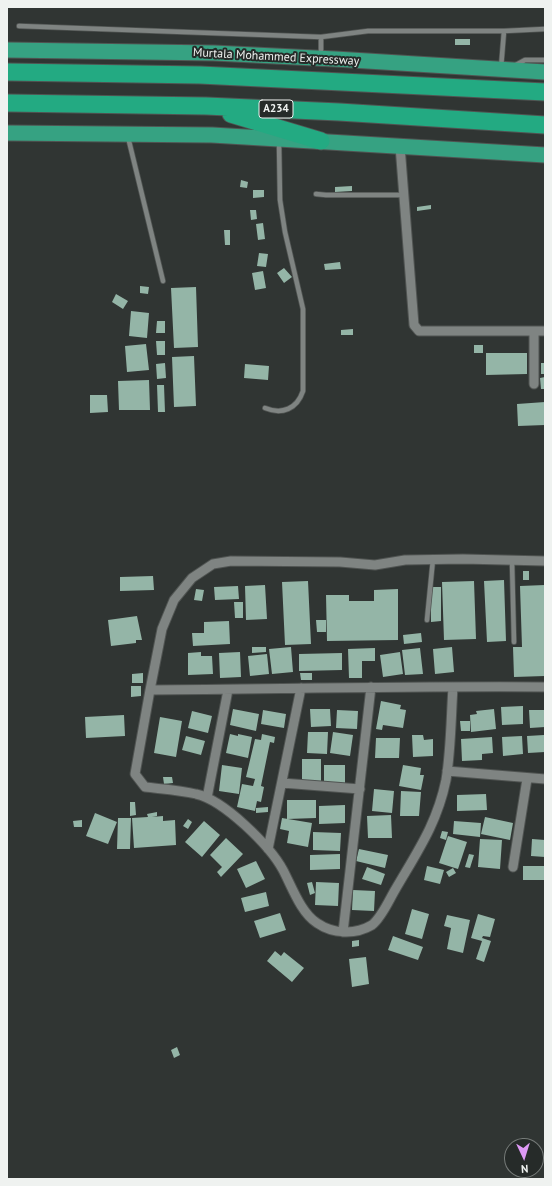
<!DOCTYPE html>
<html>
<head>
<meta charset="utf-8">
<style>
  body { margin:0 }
  #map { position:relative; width:552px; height:1186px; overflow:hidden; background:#303533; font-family:"PT Sans",sans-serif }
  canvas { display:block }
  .frame { position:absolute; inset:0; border:8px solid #eff2f0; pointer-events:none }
  .north { position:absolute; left:504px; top:1138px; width:40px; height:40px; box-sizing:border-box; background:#262b29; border:1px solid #767b79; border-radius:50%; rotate:176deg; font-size:11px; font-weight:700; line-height:16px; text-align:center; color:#eff2f0 }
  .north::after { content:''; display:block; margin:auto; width:14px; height:18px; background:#dd99f4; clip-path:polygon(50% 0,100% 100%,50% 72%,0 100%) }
</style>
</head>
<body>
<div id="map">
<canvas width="552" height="1186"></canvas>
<div class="frame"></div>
<div class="north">N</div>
</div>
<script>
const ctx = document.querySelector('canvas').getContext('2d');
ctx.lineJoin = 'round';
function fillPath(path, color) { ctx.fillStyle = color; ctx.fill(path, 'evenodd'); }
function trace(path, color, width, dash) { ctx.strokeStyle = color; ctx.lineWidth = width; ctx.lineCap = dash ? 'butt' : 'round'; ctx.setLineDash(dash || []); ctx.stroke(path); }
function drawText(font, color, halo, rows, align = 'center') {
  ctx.font = font + ' "PT Sans",sans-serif'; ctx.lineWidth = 4; ctx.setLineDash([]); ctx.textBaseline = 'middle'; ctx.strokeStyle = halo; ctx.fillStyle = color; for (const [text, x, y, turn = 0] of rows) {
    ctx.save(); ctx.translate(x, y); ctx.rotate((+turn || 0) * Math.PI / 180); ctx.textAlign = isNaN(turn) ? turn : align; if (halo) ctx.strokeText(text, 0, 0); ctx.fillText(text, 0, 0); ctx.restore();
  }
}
const building = new Path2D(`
  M455,39H470V45H455Z
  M241,180L248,182L247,188L240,187Z
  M352,186V191L335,192V187Z
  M253,190H264V197L253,198Z
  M431,205V209L417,211V207Z
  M250,210H256L257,219L251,220Z
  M263,223L265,239L258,240L256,224Z
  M224,230H230V245H225Z
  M259,253L268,254L266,267L257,266Z
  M340,262L341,269L325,270L324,264Z
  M284,268L292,277L284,283L277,273Z
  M263,271L266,288L255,290L252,273Z
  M140,286L149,287L148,294L140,293Z
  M196,287L198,347L174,348L171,288Z
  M116,294L128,301L123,309L112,302Z
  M131,311L149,313L147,338L129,336Z
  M157,321H165V333H156Z
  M353,329V335H341V330Z
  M156,341H165V355H157Z
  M146,344L149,370L127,372L125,346Z
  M474,345H483V353H474Z
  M486,353H527V374L486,375Z
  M194,356L196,406L174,407L172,357Z
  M165,363L166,378L157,379L156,364Z
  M541,363H545V374H541Z
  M245,364L269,366L268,380L244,378Z
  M545,377V389H541L540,378Z
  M149,380L150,410H119L118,381Z
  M157,385H164L165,412H158Z
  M90,395H107L108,412L90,413Z
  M545,402V425L518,426L517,404Z
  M523,571H529V580H523Z
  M153,576L154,590L120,591V577Z
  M504,580L506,641L487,642L484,581Z
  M308,581L311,644L285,645L282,582Z
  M474,581L476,639L444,640L442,582Z
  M265,585L267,619L246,620L245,586Z
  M545,585V676L514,677L513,647H522L520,586Z
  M238,586L239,599L215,600L214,587Z
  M431,587H441V621L431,622Z
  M196,589L204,590L202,601L194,600Z
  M398,589V640L327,641L326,595H349V601H374V590Z
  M234,602H243V618H235Z
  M137,616L142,640H136V643L111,646L108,620Z
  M316,620H326V632H317Z
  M229,621L230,644L193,646L192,633H204V622Z
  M421,633L422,642L404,644L403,635Z
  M252,647H266V652L252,653Z
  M291,647L293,672L272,674L269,649Z
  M452,647L454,672L435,674L433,649Z
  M375,648V661H362V678H349L348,649Z
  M420,648L423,674L405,675L402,650Z
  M201,652V656H212L213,674L188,675V653Z
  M240,652L241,677L220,678L219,653Z
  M400,652L403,674L383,677L380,655Z
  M342,653V670L299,671V654Z
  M267,654L269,674L250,676L248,656Z
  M143,673V683H132V674Z
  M300,673H312V680H301Z
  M131,686H141V696L131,697Z
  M381,701L401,705L400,709L406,710L403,728L383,725L382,730L376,729Z
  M523,706V724L502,725L501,707Z
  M233,709L259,714L256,731L230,725Z
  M310,709H330L331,726L311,727Z
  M494,709L496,729L471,732L470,715L477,714L476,711Z
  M263,710L286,714L284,728L261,724Z
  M337,710L358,711L357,729L336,728Z
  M529,710H545V727L530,728Z
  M192,711L212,716L208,733L188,728Z
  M124,715L125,736L86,738L85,717Z
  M160,717L182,721L176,757L154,753Z
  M460,721H470V731H461Z
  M308,732H328L327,754L307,753Z
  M333,732L353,735L350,756L330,753Z
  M230,734L238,736V734L252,737L248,758L226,753Z
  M262,734L275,737L274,743L270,742L261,786L264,787L261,802L257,801L255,811L237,807L242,784L253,786L255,779L246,777L255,739L261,740Z
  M412,735H423L424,740L433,739V756L413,757Z
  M544,735L545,752L528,753L527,736Z
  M186,736L205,741L201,755L182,750Z
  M522,736L523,754L503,756L502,737Z
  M492,737L493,753L482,754V760L462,761L461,739Z
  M376,738H400L399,758H375Z
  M302,759H321V782H302Z
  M222,765L242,768L239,794L219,791Z
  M324,765H345V783L324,784Z
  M403,765L421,768L420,775H424L421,790L399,786Z
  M163,777H172L173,783L164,784Z
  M374,789L394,791L392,813L372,811Z
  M401,791L421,792L419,816H400Z
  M486,794L487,810L457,811V795Z
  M287,800H316V818L287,819Z
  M130,802H135L136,815L130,816Z
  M345,805V823L319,824V806Z
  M268,807V812L256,813V808Z
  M157,812V816L152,817L163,816V821L175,820L176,845L134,848L132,818L148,817L147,814Z
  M95,813L117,822L108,844L86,836Z
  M391,815L392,838H368L367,816Z
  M485,817L513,823L510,840L481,834Z
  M118,818H131L130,849H117Z
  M282,818L312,823L308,847L287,843L289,831L280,829Z
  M188,819L192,822L188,829L183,826Z
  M82,820V827H74L73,821Z
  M204,821L220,835L202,857L185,842Z
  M454,821L481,823L480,837L453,834Z
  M442,831L448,832L446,840L440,838Z
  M313,832L341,833L340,851L313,850Z
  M448,836L467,842L458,869L439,863Z
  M226,838L243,854L221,877L217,872L222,867L210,855Z
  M480,839L502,840L500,869L478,867Z
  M532,839L545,840V857L531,856Z
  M359,849L388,855L385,868L356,861Z
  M340,854V869L310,870V855Z
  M469,854L474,855L470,868L465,867Z
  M256,861L265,879L246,888L237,869Z
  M427,866L444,870L440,884L424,880Z
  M523,866H545V880H523Z
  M367,867L385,874L381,885L362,879Z
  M453,868L456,873L449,877L446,872Z
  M312,882L315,893L310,895L307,883Z
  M316,882L339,883L338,906L315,905Z
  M353,890L375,891L374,911L352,910Z
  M266,892L269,906L245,912L241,898Z
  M412,909L429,914L422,939L405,934Z
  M280,913L286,930L260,938L254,921Z
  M478,914L495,919L490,937L483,936L482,938L491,941L484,962L476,959L482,941L471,938Z
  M447,915L470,920L463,953L447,949L451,928L444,926Z
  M393,936L423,947L418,960L388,950Z
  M359,940V946L352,947V941Z
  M275,951L281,956L284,952L304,968L292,982L267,961Z
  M366,957L369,984L352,987L349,959Z
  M177,1047L180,1055L174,1058L171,1050Z`);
const service = new Path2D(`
  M19,26L321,37V56
  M321,37L368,31H504L545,29
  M514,66L525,60H545
  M501,68L504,31
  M128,137L163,281
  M316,194L326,195H404
  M265,408C282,415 297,409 303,391V309L285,232L280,200L279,142
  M512,561L514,642
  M427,620L433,559`);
const minor = new Path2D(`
  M400,146L414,325L419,331H534
  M534,384V331H545
  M453,687C451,717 451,750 446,780C437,824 417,852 395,890C389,900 382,917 372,925C355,935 333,934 317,923C301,913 292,887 283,870C270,846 224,800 196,794C180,790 162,789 145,787L135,774L150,690C282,689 413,686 545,687
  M150,690L162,629L174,600L192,578L213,564L231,561L340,562L375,565L405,560L463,559L545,561
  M447,771L545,779
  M282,783L360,789
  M207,798L228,690
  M268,849L301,688
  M513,867L527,779
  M343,932L371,687`);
const trunk = new Path2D(`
  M7,50L214,53L335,59L545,72
  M7,133L212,135L545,155`);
const motorway = new Path2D(`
  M7,72L200,75L545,92
  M7,103L206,106L339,112L545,125
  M231,114L321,141`);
const shields = [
  [276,109,34]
];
const shieldNames = [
  ["A234",276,109]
];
const streetNames = [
  ["Murtala Mohammed Expressway",276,57,3]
];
fillPath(building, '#94b5a7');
trace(service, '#505452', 6);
trace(minor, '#505452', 11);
trace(trunk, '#505452', 17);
trace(motorway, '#505452', 19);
trace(service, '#7f8482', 4.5);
trace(minor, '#7f8482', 9);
trace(trunk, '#36a282', 15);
trace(motorway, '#23aa82', 17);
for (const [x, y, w] of shields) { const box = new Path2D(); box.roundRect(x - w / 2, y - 9, w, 18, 3); ctx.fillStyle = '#262b29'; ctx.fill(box); trace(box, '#eff2f0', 1); }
drawText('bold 11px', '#eff2f0', null, shieldNames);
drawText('12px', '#eff2f0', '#262b29', streetNames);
</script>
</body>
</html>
